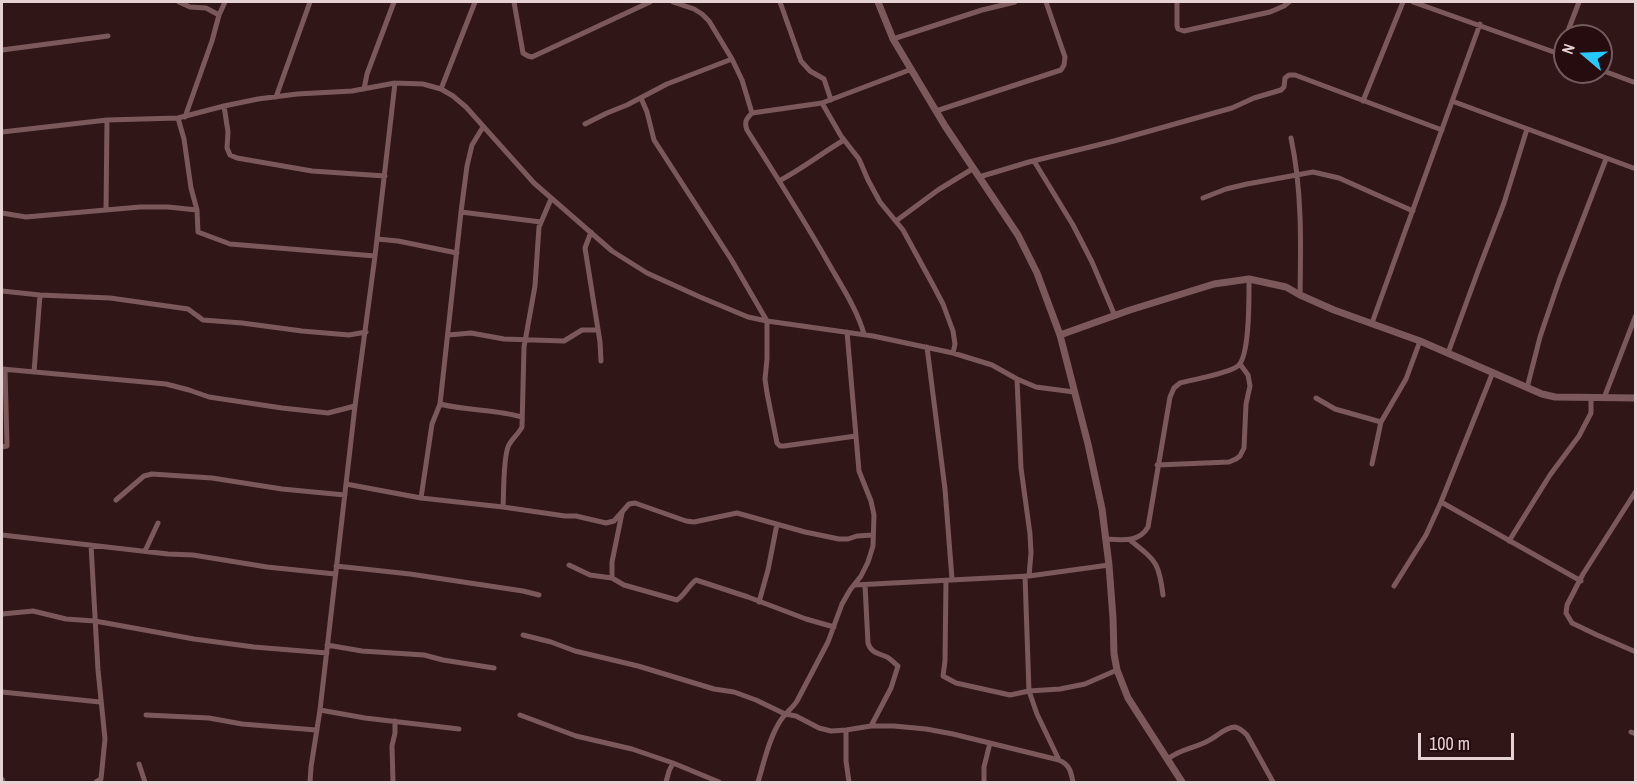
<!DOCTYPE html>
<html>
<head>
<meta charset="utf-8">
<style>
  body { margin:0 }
  #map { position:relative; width:1637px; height:784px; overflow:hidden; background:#311617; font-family:"Archivo Narrow",sans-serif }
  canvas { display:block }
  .frame { position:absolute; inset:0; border:3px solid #e6d2d2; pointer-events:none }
  .north { position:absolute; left:1553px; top:24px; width:60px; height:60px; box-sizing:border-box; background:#260c0f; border:2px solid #735b5d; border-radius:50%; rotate:289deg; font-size:16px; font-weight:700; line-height:24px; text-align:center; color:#e6d2d2 }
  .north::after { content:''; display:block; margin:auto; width:21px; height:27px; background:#25c9fe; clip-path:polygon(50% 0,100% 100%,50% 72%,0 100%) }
  .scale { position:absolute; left:1418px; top:733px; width:96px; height:27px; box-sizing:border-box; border:3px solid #e6d2d2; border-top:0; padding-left:8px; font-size:18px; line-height:21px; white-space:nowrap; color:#e6d2d2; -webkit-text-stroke:4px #260c0f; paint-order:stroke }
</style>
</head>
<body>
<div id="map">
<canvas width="1637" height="784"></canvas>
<div class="frame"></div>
<div class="north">N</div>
<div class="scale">100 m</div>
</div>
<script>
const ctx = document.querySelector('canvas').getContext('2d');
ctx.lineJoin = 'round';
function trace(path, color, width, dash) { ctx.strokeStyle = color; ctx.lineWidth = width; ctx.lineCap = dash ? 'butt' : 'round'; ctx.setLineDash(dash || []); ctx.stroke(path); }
const minor = new Path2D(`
  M179,2L190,7L206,8L219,15
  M514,2L523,53L528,56L532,57L650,2
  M673,2L694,9L702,14L709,21L732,59L742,80L752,113
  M780,2L801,61L810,71L824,79L831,100
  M1177,2V26L1178,29L1184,31L1270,12L1284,6L1289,2
  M1413,2L1565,56
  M1566,36L1579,2
  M893,39L982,10L1015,2
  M2,50L108,36
  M1560,54L1565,39
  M1601,70L1636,83
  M364,89L367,74L394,2
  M441,89L475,2
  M276,97L310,2
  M641,98L647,112L654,140L731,259L767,321V359L765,379L767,393L777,443L780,446H784L856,436
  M1363,101L1403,2
  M1452,101L1636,169
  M822,103L841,136L859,159L868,180L880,202L903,230L933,285L943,304L953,331L955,344L953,353
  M224,106L228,132L227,148L230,155L237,158L312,171L385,176
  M936,111L1061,70L1064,65L1065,57L1046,2
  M185,117L212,41L219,15L225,2
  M178,118L184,139L191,188L197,210L198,232L230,244L375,256
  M585,124L607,113L627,105L667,84L732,59
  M2,132L107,120L178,118L224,106L258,99L297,94L352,91L395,83L423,84L441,89L453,96L466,107L534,183L612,251L647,273L700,297L748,317L767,321L873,336L953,353L992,365L1017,379L1036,387L1074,392
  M1291,138C1302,189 1301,243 1300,295
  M1034,161L1073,225L1092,262L1115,316
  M979,177L1029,162L1114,141L1232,108L1254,98L1281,90L1284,87L1285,78L1289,75H1295L1442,130
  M779,181C802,169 822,153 844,140
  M1203,198L1226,189L1247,184L1313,172L1339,178L1413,211
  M106,210L107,120
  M461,212L541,222
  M2,213L26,217L140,207H168L197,210
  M896,221L938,190L974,168
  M591,232L585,248L600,342L601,361
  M377,239L398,241L457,253
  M2,291L40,295L110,298L167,306L188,309L203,320L242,323L302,331L349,335L366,332
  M1372,323L1480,24
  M864,334C857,309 842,287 829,264C803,218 775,174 747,130C744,122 746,119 752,113L822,103L912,69
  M448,335L471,333L504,339L564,341L582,330H598
  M927,347L945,489L952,579
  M1448,353L1478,271L1504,203L1527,129
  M2,369L166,384L189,390L209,397L282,408L328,413L355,406
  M34,372L40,295
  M1017,379L1021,468L1030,534L1031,553L1029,576
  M1527,388L1540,337L1559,281L1606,159
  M1316,398L1335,409L1381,422
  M1604,398L1636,315
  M440,404C467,411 496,409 522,417
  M2,447L7,446L5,369
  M1372,464L1381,422L1406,379L1420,341
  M1157,465L1229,462L1236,459L1240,456L1244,448L1246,404L1250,386L1248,375L1240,364
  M346,484L421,498L503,507L565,516H576L606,523L614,521L629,504L635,503L686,521L694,522L737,513L805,532L839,539H848L857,536L873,535
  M1636,491L1583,574L1567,605L1566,613L1572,623L1597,635L1636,652
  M421,498L432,424L440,404L461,212L467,166L472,145L483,127
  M116,500L144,476L152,474L212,478L282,489L345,495
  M1441,502L1581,581
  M503,507C504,491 503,461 508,447C511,439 518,435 522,427L524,347L535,286L539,227L551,199
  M2,535L168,554L193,555L267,567L335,574
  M1105,539C1121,540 1139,543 1148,527L1170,397L1174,388L1180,383C1195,379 1227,374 1238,366C1250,356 1249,296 1249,279
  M1130,540C1156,561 1159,562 1163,595
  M1509,541L1550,475L1579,436L1591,413V398
  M91,545L98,670L105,739L101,779L96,782
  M145,551L158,523
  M569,565L590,575L612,578L624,585L677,600C685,595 688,586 696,580L748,597L806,619L834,627
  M336,566L410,574L523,591L539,595
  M1025,576L1029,691L1037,714L1059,760
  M612,578V562L622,513
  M946,580L945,661L943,676L956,683L1010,695L1029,691L1060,689L1085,684L1117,670
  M854,585L1029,576L1109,565
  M865,585L868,643C871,653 878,653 887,657C891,659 894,663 898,666L891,688L871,726
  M1394,586L1426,535L1441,502L1493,372
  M759,602L768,570L777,524
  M2,614L33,611L66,619L95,621L194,639L254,647L327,653
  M523,635L551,642L575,651L638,666L714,689L734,692L756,700L785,714L796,716L819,728L831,731L846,730L871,726H894L926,729L953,734L1059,760C1070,765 1071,772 1073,782
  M327,645L362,651L424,655L443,660L494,668
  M2,692L100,702
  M320,710L365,718L459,729
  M146,715L209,718L242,724L316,730
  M520,715L576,736L632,749L673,763L719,782
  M846,730V761L849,782
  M1631,732L1636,734
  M1168,759C1181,748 1199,748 1213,738C1220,734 1226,727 1235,727C1240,728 1243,731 1247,735L1273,782
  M139,764L145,782
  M2,779L3,782
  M310,782L311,767L320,710L355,406L375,256L395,83
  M393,782L392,746L395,733V721
  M666,782L669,771L673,763
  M758,782C764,763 768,741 779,723C784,714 792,709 797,701L828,642L842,604L850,590L861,576L868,562L873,546L874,515L871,501L859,471L847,332
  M984,782V767L990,743`);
const tertiary = new Path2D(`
  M878,2L893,39L945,126L1018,235L1037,273L1060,335L1088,444L1102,509L1109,565L1113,618L1114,654L1117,670L1128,698L1182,782
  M1060,335L1130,310L1214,284L1249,279L1286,287L1300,295L1334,310L1420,341L1542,394L1555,397L1636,398`);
trace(minor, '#7b595a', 5);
trace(tertiary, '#7b595a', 7);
</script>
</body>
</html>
